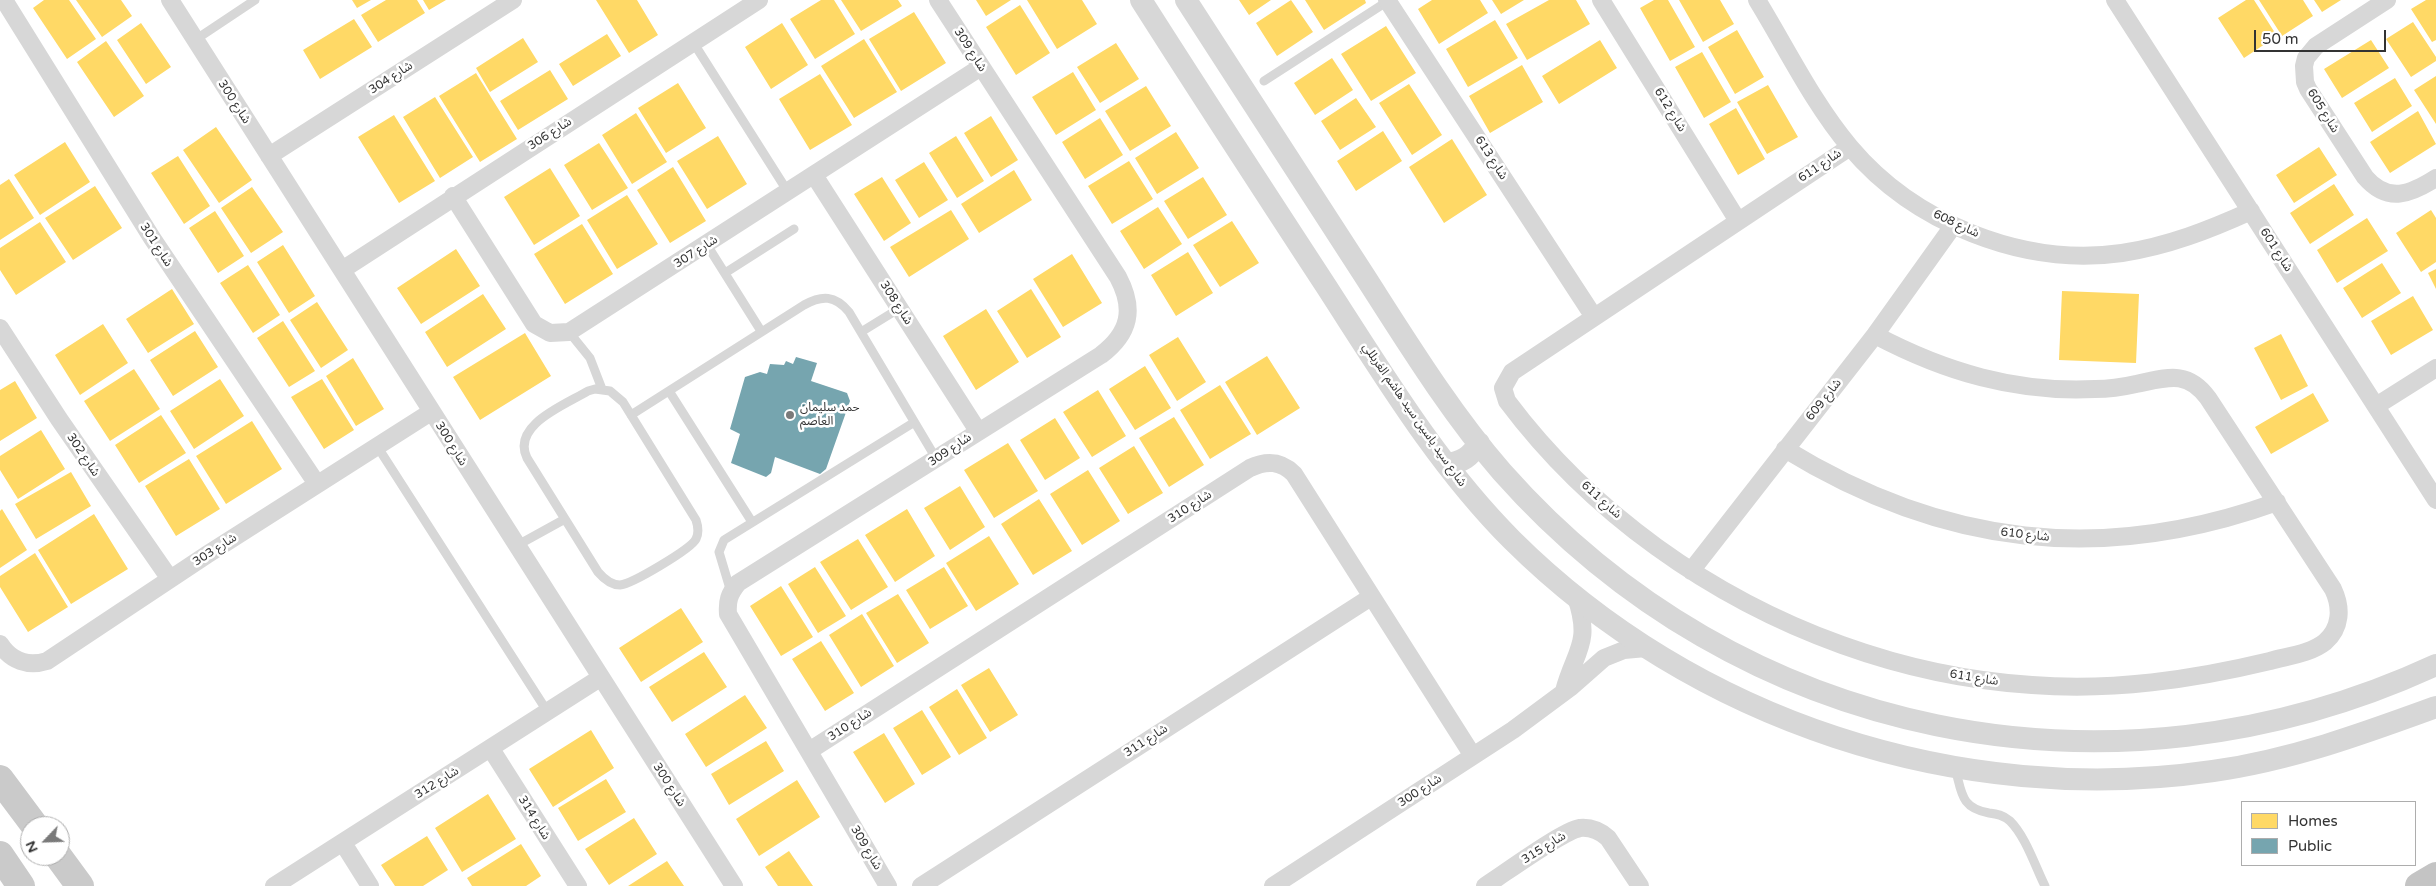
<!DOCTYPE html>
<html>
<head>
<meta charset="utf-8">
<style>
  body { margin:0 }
  #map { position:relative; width:2436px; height:886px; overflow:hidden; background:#fff; font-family:"Varela Round",sans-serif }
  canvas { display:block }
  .legend { position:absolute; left:2241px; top:801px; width:175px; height:65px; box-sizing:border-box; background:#fff; border:1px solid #adadad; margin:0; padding:6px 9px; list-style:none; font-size:15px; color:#333 }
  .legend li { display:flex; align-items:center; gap:10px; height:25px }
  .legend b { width:25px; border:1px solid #adadad }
  .north { position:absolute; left:20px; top:816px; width:50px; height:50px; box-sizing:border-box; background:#fff; border:1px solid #adadad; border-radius:50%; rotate:246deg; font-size:14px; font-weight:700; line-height:20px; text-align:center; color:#333 }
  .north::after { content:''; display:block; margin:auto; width:18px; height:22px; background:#7a7a7a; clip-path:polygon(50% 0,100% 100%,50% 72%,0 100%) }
  .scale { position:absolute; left:2254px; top:30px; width:132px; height:22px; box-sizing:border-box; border:2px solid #333; border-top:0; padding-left:6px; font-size:15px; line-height:18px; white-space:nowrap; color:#333; -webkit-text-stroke:4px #fff; paint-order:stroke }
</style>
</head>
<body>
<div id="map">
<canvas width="2436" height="886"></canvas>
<ul class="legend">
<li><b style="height:14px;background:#ffd966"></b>Homes</li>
<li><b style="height:14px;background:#76a5af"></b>Public</li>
</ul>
<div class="north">N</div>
<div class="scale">50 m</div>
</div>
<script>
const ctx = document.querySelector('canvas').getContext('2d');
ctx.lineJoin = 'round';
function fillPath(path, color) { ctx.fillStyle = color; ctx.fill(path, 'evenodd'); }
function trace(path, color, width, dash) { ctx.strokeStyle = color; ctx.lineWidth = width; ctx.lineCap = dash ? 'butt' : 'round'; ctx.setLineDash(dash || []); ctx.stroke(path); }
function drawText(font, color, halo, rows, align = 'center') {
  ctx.font = font + ' "Varela Round","Noto Sans Arabic",sans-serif'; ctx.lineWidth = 5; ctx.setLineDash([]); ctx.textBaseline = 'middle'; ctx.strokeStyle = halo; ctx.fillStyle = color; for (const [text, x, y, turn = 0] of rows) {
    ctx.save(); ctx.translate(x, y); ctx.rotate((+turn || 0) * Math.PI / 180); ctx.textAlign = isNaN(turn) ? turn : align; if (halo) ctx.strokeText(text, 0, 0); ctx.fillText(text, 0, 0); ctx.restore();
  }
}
const homes = new Path2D(`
  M44,0H69L96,39L67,59L33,8Z
  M76,0H121L132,16L102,37Z
  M352,0H371L357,8Z
  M386,0H417L425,13L378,42L361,15Z
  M423,0H446L429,10Z
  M596,0H637L658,35L629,53Z
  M821,0H834L855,34L815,59L790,19Z
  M841,0H898L902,6L861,31Z
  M976,0H1011L986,16Z
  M1027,0H1082L1097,24L1057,49Z
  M1239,0H1271L1249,15Z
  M1291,0L1313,32L1277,56L1256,23Z
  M1305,0H1365L1366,3L1324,30Z
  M1432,0H1480L1488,13L1439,44L1418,9Z
  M1492,0H1524L1501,14Z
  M1549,0H1576L1590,24L1527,60L1506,24Z
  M1654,0H1668L1695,47L1670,61L1640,8Z
  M1679,0H1720L1734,24L1703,42Z
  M2246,0H2254L2277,36L2244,58L2218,18Z
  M2259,0H2303L2313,16L2282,36Z
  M2314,0H2341L2322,12Z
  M2426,0H2436V40L2432,42L2411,9Z
  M1020,5L1050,53L1016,75L986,27Z
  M914,12L946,63L901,91L869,39Z
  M354,19L372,47L320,79L303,50Z
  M1495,20L1518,58L1468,87L1446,49Z
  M2413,22L2436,57V61L2411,77L2386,39Z
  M141,23L171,67L146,84L117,40Z
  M782,23L808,65L771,89L745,47Z
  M1386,26L1416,73L1371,101L1341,54Z
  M1737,30L1764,77L1735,94L1708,47Z
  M607,34L621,56L573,86L559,64Z
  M523,38L538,62L490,92L476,68Z
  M864,39L897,92L854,118L821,66Z
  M1600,40L1617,68L1559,104L1542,76Z
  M2371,40L2389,68L2342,98L2324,69Z
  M106,41L144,96L114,117L77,62Z
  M1116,43L1139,79L1100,103L1077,67Z
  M1702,52L1731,102L1704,118L1675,67Z
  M1332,58L1353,90L1315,115L1294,83Z
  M1522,65L1543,102L1490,133L1469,96Z
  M550,70L568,99L518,130L500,101Z
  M1073,72L1096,110L1056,135L1032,97Z
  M476,73L517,139L480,162L439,96Z
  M820,74L852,125L810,150L779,99Z
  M2436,76V124L2414,90Z
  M2395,78L2412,106L2372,132L2354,103Z
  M678,83L706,128L666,153L638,108Z
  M1409,84L1442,135L1412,155L1379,103Z
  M1768,85L1798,137L1767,154L1737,102Z
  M1146,86L1171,126L1130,151L1105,111Z
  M435,97L473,157L440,178L403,117Z
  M1356,98L1376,127L1340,150L1321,121Z
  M1736,108L1765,159L1738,175L1709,124Z
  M2418,111L2436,144L2390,173L2370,142Z
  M636,113L667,162L632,184L602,135Z
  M394,115L435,181L399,203L358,137Z
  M991,116L1018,160L991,177L964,133Z
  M1100,118L1123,155L1085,179L1062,142Z
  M216,127L252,180L219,203L183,150Z
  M1383,131L1402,161L1356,191L1337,161Z
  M1176,132L1199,168L1157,194L1135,158Z
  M718,136L747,184L707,209L677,161Z
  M956,136L984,181L957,198L929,153Z
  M1452,139L1487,195L1444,223L1409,167Z
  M65,142L90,182L40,215L14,175Z
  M599,143L628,188L592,210L564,165Z
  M2319,147L2337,175L2294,203L2276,175Z
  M178,156L210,206L184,224L151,173Z
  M1129,161L1153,199L1112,224L1088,186Z
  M924,162L948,200L919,218L895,180Z
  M673,167L706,221L670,243L637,190Z
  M550,168L580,216L534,245L504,197Z
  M1014,170L1032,200L979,233L961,204Z
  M882,177L911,223L884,241L854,194Z
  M1203,177L1227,215L1188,239L1164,201Z
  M9,179L34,218L0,240V185Z
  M2334,184L2354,215L2310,244L2290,213Z
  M95,186L122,228L73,260L45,218Z
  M252,187L283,232L251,253L221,208Z
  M627,195L658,244L617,269L587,220Z
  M1158,207L1182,244L1144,269L1120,231Z
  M951,210L969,239L909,277L890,247Z
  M2431,210L2436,218V262L2421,272L2396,233Z
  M215,211L244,256L218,273L189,228Z
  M2367,218L2388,251L2337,283L2317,250Z
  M1232,221L1259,263L1220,287L1193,245Z
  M40,222L66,262L16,295L0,270V248Z
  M582,224L613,274L565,304L534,254Z
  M283,245L315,296L289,313L257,262Z
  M456,249L480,286L421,324L397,288Z
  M1188,252L1213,293L1176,316L1151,275Z
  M1072,254L1102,303L1063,327L1033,279Z
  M2382,263L2401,293L2362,318L2343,288Z
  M248,265L280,315L253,333L220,283Z
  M2436,269V289L2428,273Z
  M172,289L194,324L148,353L126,319Z
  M1031,289L1061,337L1027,358L997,311Z
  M2062,291L2139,294L2136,363L2059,360Z
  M483,294L506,329L447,367L425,332Z
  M2413,296L2433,330L2391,355L2371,321Z
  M317,302L348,350L321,368L290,320Z
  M986,309L1019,362L976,390L943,336Z
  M283,321L315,371L289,387L257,338Z
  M103,324L128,363L80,395L55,355Z
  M195,331L218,367L173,396L150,360Z
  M525,333L551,376L480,420L453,377Z
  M2281,334L2308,386L2281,400L2254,348Z
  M1178,337L1206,382L1177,401L1149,355Z
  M1267,356L1300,408L1257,435L1225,382Z
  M353,358L384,409L356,426L326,376Z
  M1145,366L1171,408L1135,430L1109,389Z
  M134,369L160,409L110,441L84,401Z
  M220,379L244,416L194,449L170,411Z
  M322,379L354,430L324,449L291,397Z
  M15,381L37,418L0,441V390Z
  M1220,385L1251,434L1210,459L1180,410Z
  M1098,390L1126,436L1092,457L1063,412Z
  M2313,393L2329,421L2271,454L2255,427Z
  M161,415L186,453L139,483L115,445Z
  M1174,417L1204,465L1169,487L1139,438Z
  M1055,418L1080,458L1045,480L1020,440Z
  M252,421L282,469L226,504L196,456Z
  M41,430L65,469L18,499L0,470V456Z
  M1008,443L1038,491L994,518L964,470Z
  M1134,446L1163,493L1128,514L1099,468Z
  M189,459L220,509L176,536L145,486Z
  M1088,470L1120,521L1082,545L1050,494Z
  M71,472L91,506L36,539L15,504Z
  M960,486L985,527L950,550L924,508Z
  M1039,499L1072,551L1033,575L1001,524Z
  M2,509L27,550L0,568V511Z
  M907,509L935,556L895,582L865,535Z
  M94,514L128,569L71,604L38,550Z
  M989,536L1019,584L976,611L946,563Z
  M858,539L888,587L851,610L820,562Z
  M35,553L68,607L28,632L0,587V576Z
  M815,567L846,616L818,633L788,584Z
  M944,567L968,606L930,629L906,590Z
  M781,586L813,637L781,656L750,606Z
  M898,594L929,643L897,663L866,613Z
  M681,608L703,642L641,682L619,648Z
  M862,614L894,666L861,687L829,635Z
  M821,641L854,693L825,711L792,659Z
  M704,652L727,687L672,722L649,687Z
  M989,668L1018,715L990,732L961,685Z
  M957,689L987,738L959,755L929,707Z
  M745,695L767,728L706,767L685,734Z
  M922,710L951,757L922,775L893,728Z
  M591,730L614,768L553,807L529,769Z
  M884,733L915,784L885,803L853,752Z
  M766,741L784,771L729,805L711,774Z
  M606,779L626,812L578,841L558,808Z
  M797,780L820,817L759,856L736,819Z
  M488,794L516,839L462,872L435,828Z
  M634,818L657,854L609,885L585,849Z
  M427,836L448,870L423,886H395L381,865Z
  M521,844L541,876L526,886H472L467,878Z
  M789,851L813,886H778L765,867Z
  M667,861L684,886H628Z`);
const public = new Path2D(`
  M796,357L817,363L811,381L847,393L850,401L826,469L820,474L775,457L771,473L766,477L731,463L740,434L730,429L745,377L760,372L767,374L770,364L784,365L786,361L793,364Z`);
const service = new Path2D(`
  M195,40L255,0
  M693,42L788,192
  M1264,81L1388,1
  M707,245L761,331
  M725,273L794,229
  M569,332L590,358L602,389
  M861,332L900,308
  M595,389L610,391L623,402L696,520C698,526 699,533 696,539C691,549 632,584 620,585C611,585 604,579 598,572L527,458C511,425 565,405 588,391Z
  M669,391L752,522
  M631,415L804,305C822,295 835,295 849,312L937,460
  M377,446L547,711
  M516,546L565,519
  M731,592L719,552L724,540L913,423
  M1955,768C1962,792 1960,808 1989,813C1997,814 2003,815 2010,821C2026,837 2035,866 2045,886`);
const minor = new Path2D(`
  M4,0L152,238L317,484
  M170,0L734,886
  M1387,0L1594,317
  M1601,0L1738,221
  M1757,0C1787,49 1813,103 1850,147C1914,223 2023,267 2122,253C2168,246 2209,230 2251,211
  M2115,0L2436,500
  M2387,0L2316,46L2306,58L2304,66L2305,82L2308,89L2365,177C2388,204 2411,194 2436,178
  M1850,147L1512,372L1503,388L1507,401C1590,512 1711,598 1842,645C1903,667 1968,681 2032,685C2113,691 2191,680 2270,661C2287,656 2310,654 2325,642C2341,628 2342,608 2333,589L2208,398C2187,369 2166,378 2136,384C2123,387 2108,389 2095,389C2016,393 1945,372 1875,335
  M269,156L513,0
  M814,175L978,431
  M453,196L534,324L550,333L569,332L981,67
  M342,270L759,0
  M0,328L59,419L170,579
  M2376,406L2436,368
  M1785,449C1943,546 2102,565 2277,502
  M1691,571L1875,335L1953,226
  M0,644C11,661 28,667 47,661L208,554L431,412
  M1564,691C1575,650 1592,644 1576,597
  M491,749L578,886
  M809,751L1250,468C1267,460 1281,461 1294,474L1473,756
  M343,843L370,886
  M274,886L600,678
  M888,886L728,614C727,601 729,594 738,583L1101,355C1130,333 1135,309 1118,277L938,0
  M921,886L1371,597
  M1273,886L1513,730L1571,687L1604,658L1624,650L1646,648
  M1485,886C1504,874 1562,831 1580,828C1591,827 1600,831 1608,838L1640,886`);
const tertiary = new Path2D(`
  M1141,0C1202,96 1264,191 1326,286C1383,374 1438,466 1512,540C1694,721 1960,808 2213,771C2291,760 2362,734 2436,707
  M1186,0C1246,92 1305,184 1364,275C1407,342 1450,412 1502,472C1739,740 2112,815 2436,665
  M1446,464C1462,463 1471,456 1479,443`);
const primary = new Path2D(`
  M0,779L35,826
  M0,855L21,886
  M58,856L80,886`);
const motorway = new Path2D(`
  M2419,886L2436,876`);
const markers = [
  [790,415,5,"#7a7a7a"]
];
const streetNames = [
  ["شارع 309",970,50,57],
  ["شارع 304",391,78,-33],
  ["شارع 300",234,102,57],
  ["شارع 612",1670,110,58],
  ["شارع 605",2323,111,58],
  ["شارع 306",550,134,-33],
  ["شارع 613",1491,158,57],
  ["شارع 611",1820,166,-34],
  ["شارع 608",1956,224,25],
  ["شارع 301",156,245,57],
  ["شارع 601",2276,250,57],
  ["شارع 307",696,252,-33],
  ["شارع 308",896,303,57],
  ["شارع 609",1824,400,-52],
  ["شارع سيد ياسين سيد هاشم الغربللي",1414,415,55],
  ["شارع 300",451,444,58],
  ["شارع 309",950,450,-34],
  ["شارع 302",83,455,56],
  ["شارع 611",1601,500,42],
  ["شارع 310",1190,507,-33],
  ["شارع 610",2025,535,6],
  ["شارع 303",215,550,-33],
  ["شارع 611",1974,678,9],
  ["شارع 310",850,725,-33],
  ["شارع 311",1146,741,-33],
  ["شارع 312",437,783,-32],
  ["شارع 300",669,785,57],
  ["شارع 300",1420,791,-33],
  ["شارع 314",534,818,58],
  ["شارع 309",866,848,59],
  ["شارع 315",1544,848,-32]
];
const poiNames = [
  ["حمد سليمان",800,408],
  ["العاصم",800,422]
];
fillPath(homes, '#ffd966');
fillPath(public, '#76a5af');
trace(service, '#d7d7d7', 9);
trace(minor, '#d7d7d7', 18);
trace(tertiary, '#d7d7d7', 22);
trace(primary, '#cacaca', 28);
trace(motorway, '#c4c4c4', 28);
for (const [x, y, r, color] of markers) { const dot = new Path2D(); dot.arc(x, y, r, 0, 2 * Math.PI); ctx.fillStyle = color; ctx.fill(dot); trace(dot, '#fff', 2); }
drawText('12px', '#333', '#fff', streetNames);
drawText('12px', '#333', '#fff', poiNames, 'left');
</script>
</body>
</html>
